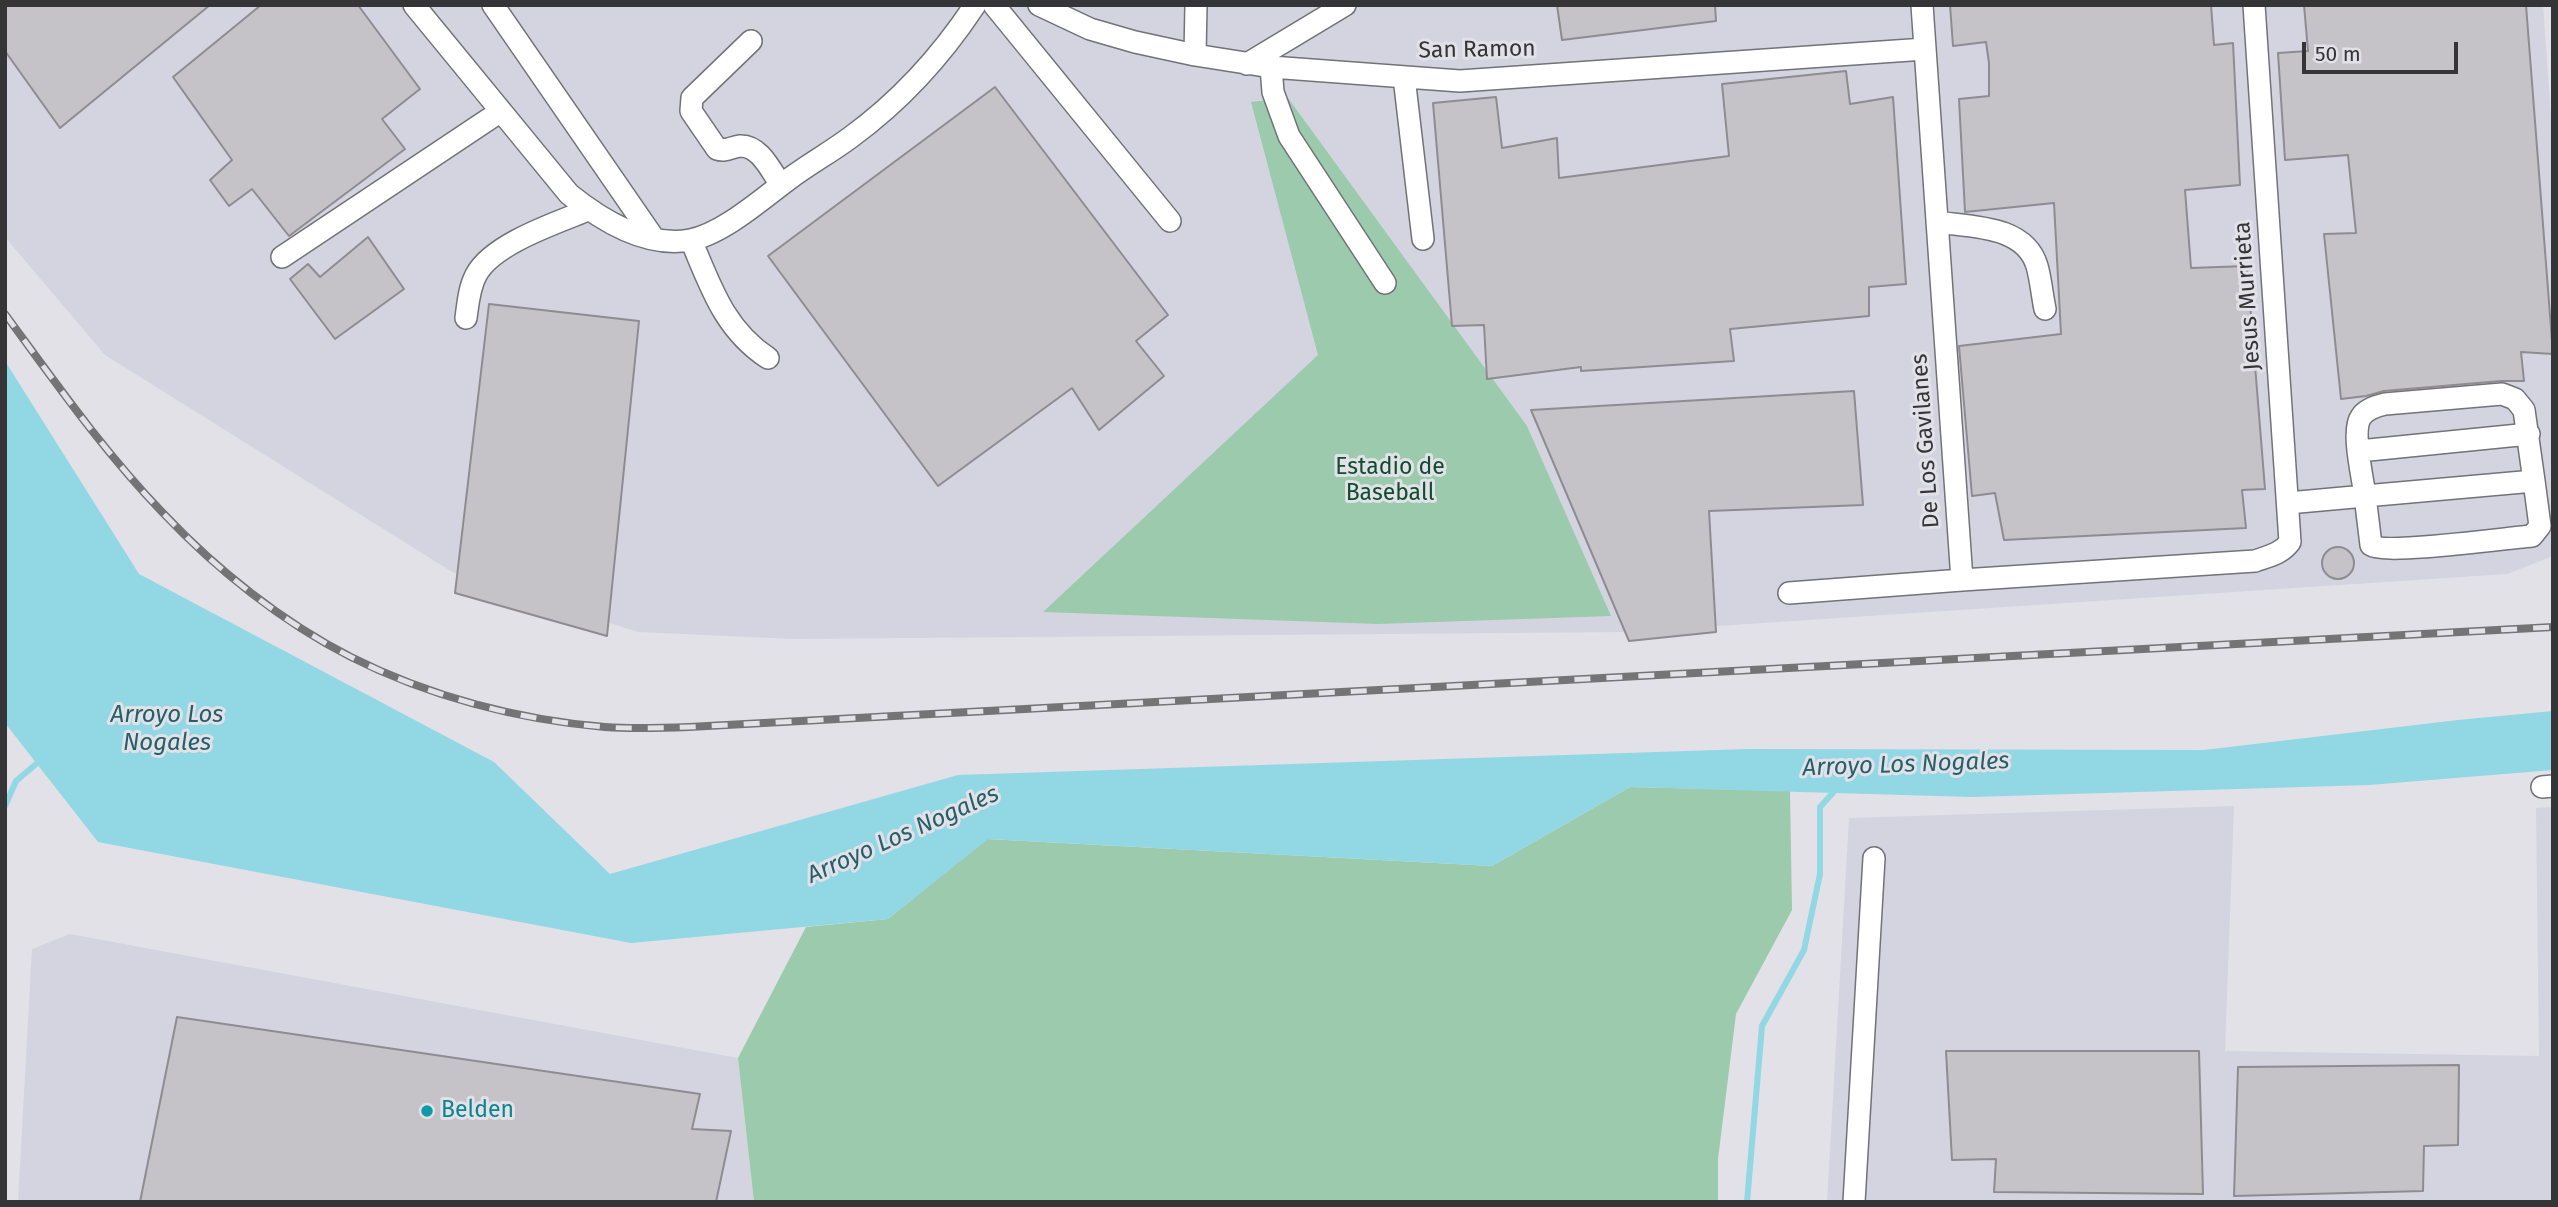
<!DOCTYPE html>
<html>
<head>
<meta charset="utf-8">
<style>
  body { margin:0 }
  #map { position:relative; width:2558px; height:1207px; overflow:hidden; background:#e1e1e7; font-family:"Fira Sans",sans-serif }
  canvas { display:block }
  .frame { position:absolute; inset:0; border:7px solid #353537; pointer-events:none }
  .scale { position:absolute; left:2302px; top:42px; width:156px; height:32px; box-sizing:border-box; border:4px solid #353537; border-top:0; padding-left:9px; font-size:21px; line-height:24px; white-space:nowrap; color:#353537; -webkit-text-stroke:5px #e1e1e7; paint-order:stroke }
</style>
</head>
<body>
<div id="map">
<canvas width="2558" height="1207"></canvas>
<div class="frame"></div>
<div class="scale">50 m</div>
</div>
<script>
const ctx = document.querySelector('canvas').getContext('2d');
ctx.lineJoin = 'round';
function fillPath(path, color) { ctx.fillStyle = color; ctx.fill(path, 'evenodd'); }
function trace(path, color, width, dash) { ctx.strokeStyle = color; ctx.lineWidth = width; ctx.lineCap = dash ? 'butt' : 'round'; ctx.setLineDash(dash || []); ctx.stroke(path); }
function drawText(font, color, halo, rows, align = 'center') {
  ctx.font = font + ' "Fira Sans",sans-serif'; ctx.lineWidth = 6; ctx.setLineDash([]); ctx.textBaseline = 'middle'; ctx.strokeStyle = halo; ctx.fillStyle = color; for (const [text, x, y, turn = 0] of rows) {
    ctx.save(); ctx.translate(x, y); ctx.rotate((+turn || 0) * Math.PI / 180); ctx.textAlign = isNaN(turn) ? turn : align; if (halo) ctx.strokeText(text, 0, 0); ctx.fillText(text, 0, 0); ctx.restore();
  }
}
const built = new Path2D(`
  M5,5H2543L2553,145V556L2507,574L1626,632L793,639L638,632L454,573L105,355L5,237Z
  M2234,806L2225,1051L2539,1056L2536,808L2553,807V1202H1827L1849,818Z
  M70,934L738,1058L754,1202H18L32,949Z`);
const green = new Path2D(`
  M1288,98L1527,426L1611,616L1378,624L1043,612L1318,355L1251,102Z
  M1630,787L1790,791L1792,910L1736,1014L1718,1159V1202H754L738,1058L806,927L888,919L987,839L1492,866Z`);
const water = new Path2D(`
  M5,361L139,574L494,762L610,874L958,775L1748,749L2204,750L2458,720L2553,711V770L2369,785L1972,797L1630,787L1492,866L988,839L888,919L631,943L98,842L5,723Z`);
const stream = new Path2D(`
  M5,806L16,781L42,759
  M1747,1202L1762,1026L1804,950L1820,874V807L1839,786`);
const building = new Path2D(`
  M5,5H210L60,128L5,51Z
  M261,5H358L420,89L382,119L405,149L289,236L252,189L229,206L210,180L232,160L173,77Z
  M1557,5H1715L1716,21L1562,40Z
  M1950,5H2211L2214,45L2233,43L2240,185L2185,190L2191,268L2247,266L2265,489L2242,490L2246,528L2004,540L1995,493L1972,496L1959,346L2061,334L2054,203L1965,212L1959,99L1989,96V63L1986,42L1953,46Z
  M2304,5H2526L2553,354L2521,352L2524,381H2501L2384,391L2366,396L2341,399L2324,234L2356,233L2348,155L2285,160L2278,53L2308,51Z
  M1846,71L1850,104L1893,97L1906,284L1869,287V316L1730,329L1734,361L1581,371V367L1487,379L1484,325L1452,326L1433,103L1496,97L1502,148L1557,138L1559,178L1729,156L1722,84Z
  M995,87L1168,315L1136,341L1164,376L1099,430L1072,388L938,486L768,256Z
  M368,237L404,289L335,339L290,279L308,264L320,277Z
  M489,304L639,321L607,636L455,593Z
  M1854,391L1863,505L1709,511L1716,632L1629,641L1531,410Z
  M2322 563a16 16 0 1 1 32 0a16 16 0 1 1-32 0Z
  M177,1017L700,1094L692,1129L731,1131L716,1202H140Z
  M1946,1051H2199L2203,1194L1994,1192L1996,1159L1952,1160Z
  M2459,1065L2458,1145L2424,1146L2423,1191L2234,1196L2238,1067Z`);
const minor = new Path2D(`
  M414,5L569,194C601,220 647,248 690,240C723,234 763,198 789,179C809,164 831,152 851,137C899,102 942,55 975,5
  M493,5L653,237
  M994,5L1170,221
  M1039,5L1090,29L1135,42L1195,55L1271,67L1460,81L1925,49
  M1922,5L1962,580L2255,561C2269,556 2281,554 2290,542L2254,5
  M751,41L692,98L691,111L717,149C726,152 731,147 740,146C760,145 771,171 781,185
  M1195,55L1196,5
  M1247,64L1345,5
  M1271,67L1273,92L1289,136L1385,283
  M1404,77L1423,239
  M1937,222C1971,227 2025,225 2037,266C2041,280 2042,295 2045,309
  M691,240C711,287 724,329 768,358
  M282,257L501,111
  M466,318C468,304 469,288 476,275C492,244 556,223 588,210
  M2502,394L2515,399L2524,410L2534,481L2365,496C2363,478 2351,431 2361,417C2366,409 2376,406 2385,404Z
  M2359,451L2529,434
  M2288,503L2365,496L2371,545C2385,555 2507,538 2532,536L2540,526L2534,481
  M1789,593L1962,580
  M2542,787L2553,786
  M1854,1202L1874,858`);
const rail = new Path2D(`
  M5,314C55,382 104,452 163,513C216,569 282,622 351,657C428,696 519,720 605,727C633,729 661,728 689,727L2553,627`);
const markers = [
  [427,1111,7,"#0f9aa8"]
];
const streetNames = [
  ["San Ramon",1477,50,-1],
  ["Jesus Murrieta",2248,296,-94],
  ["De Los Gavilanes",1926,441,-94]
];
const parkNames = [
  ["Estadio de",1390,468],
  ["Baseball",1390,494]
];
const cultureNames = [
  ["Belden",441,1111]
];
const waterNames = [
  ["Arroyo Los",167,715],
  ["Nogales",167,743],
  ["Arroyo Los Nogales",1906,765,-2],
  ["Arroyo Los Nogales",903,835,-24]
];
fillPath(built, '#d4d4e1');
fillPath(green, '#9bcbac');
fillPath(water, '#91d7e4');
trace(stream, '#91d7e4', 6);
fillPath(building, '#c5c3c8');
trace(building, '#8e8c91', 2);
trace(minor, '#727277', 24);
trace(minor, '#fff', 21);
trace(rail, '#747477', 8);
trace(rail, '#e1e1e7', 5, [16]);
for (const [x, y, r, color] of markers) { const dot = new Path2D(); dot.arc(x, y, r, 0, 2 * Math.PI); ctx.fillStyle = color; ctx.fill(dot); trace(dot, '#e1e1e7', 2.5); }
drawText('23px', '#353537', '#e1e1e7', streetNames);
drawText('23px', '#0e4d2e', '#e1e1e7', parkNames);
drawText('23px', '#0d838f', '#e1e1e7', cultureNames, 'left');
drawText('italic 24px', '#255f69', '#e1e1e7', waterNames);
</script>
</body>
</html>
